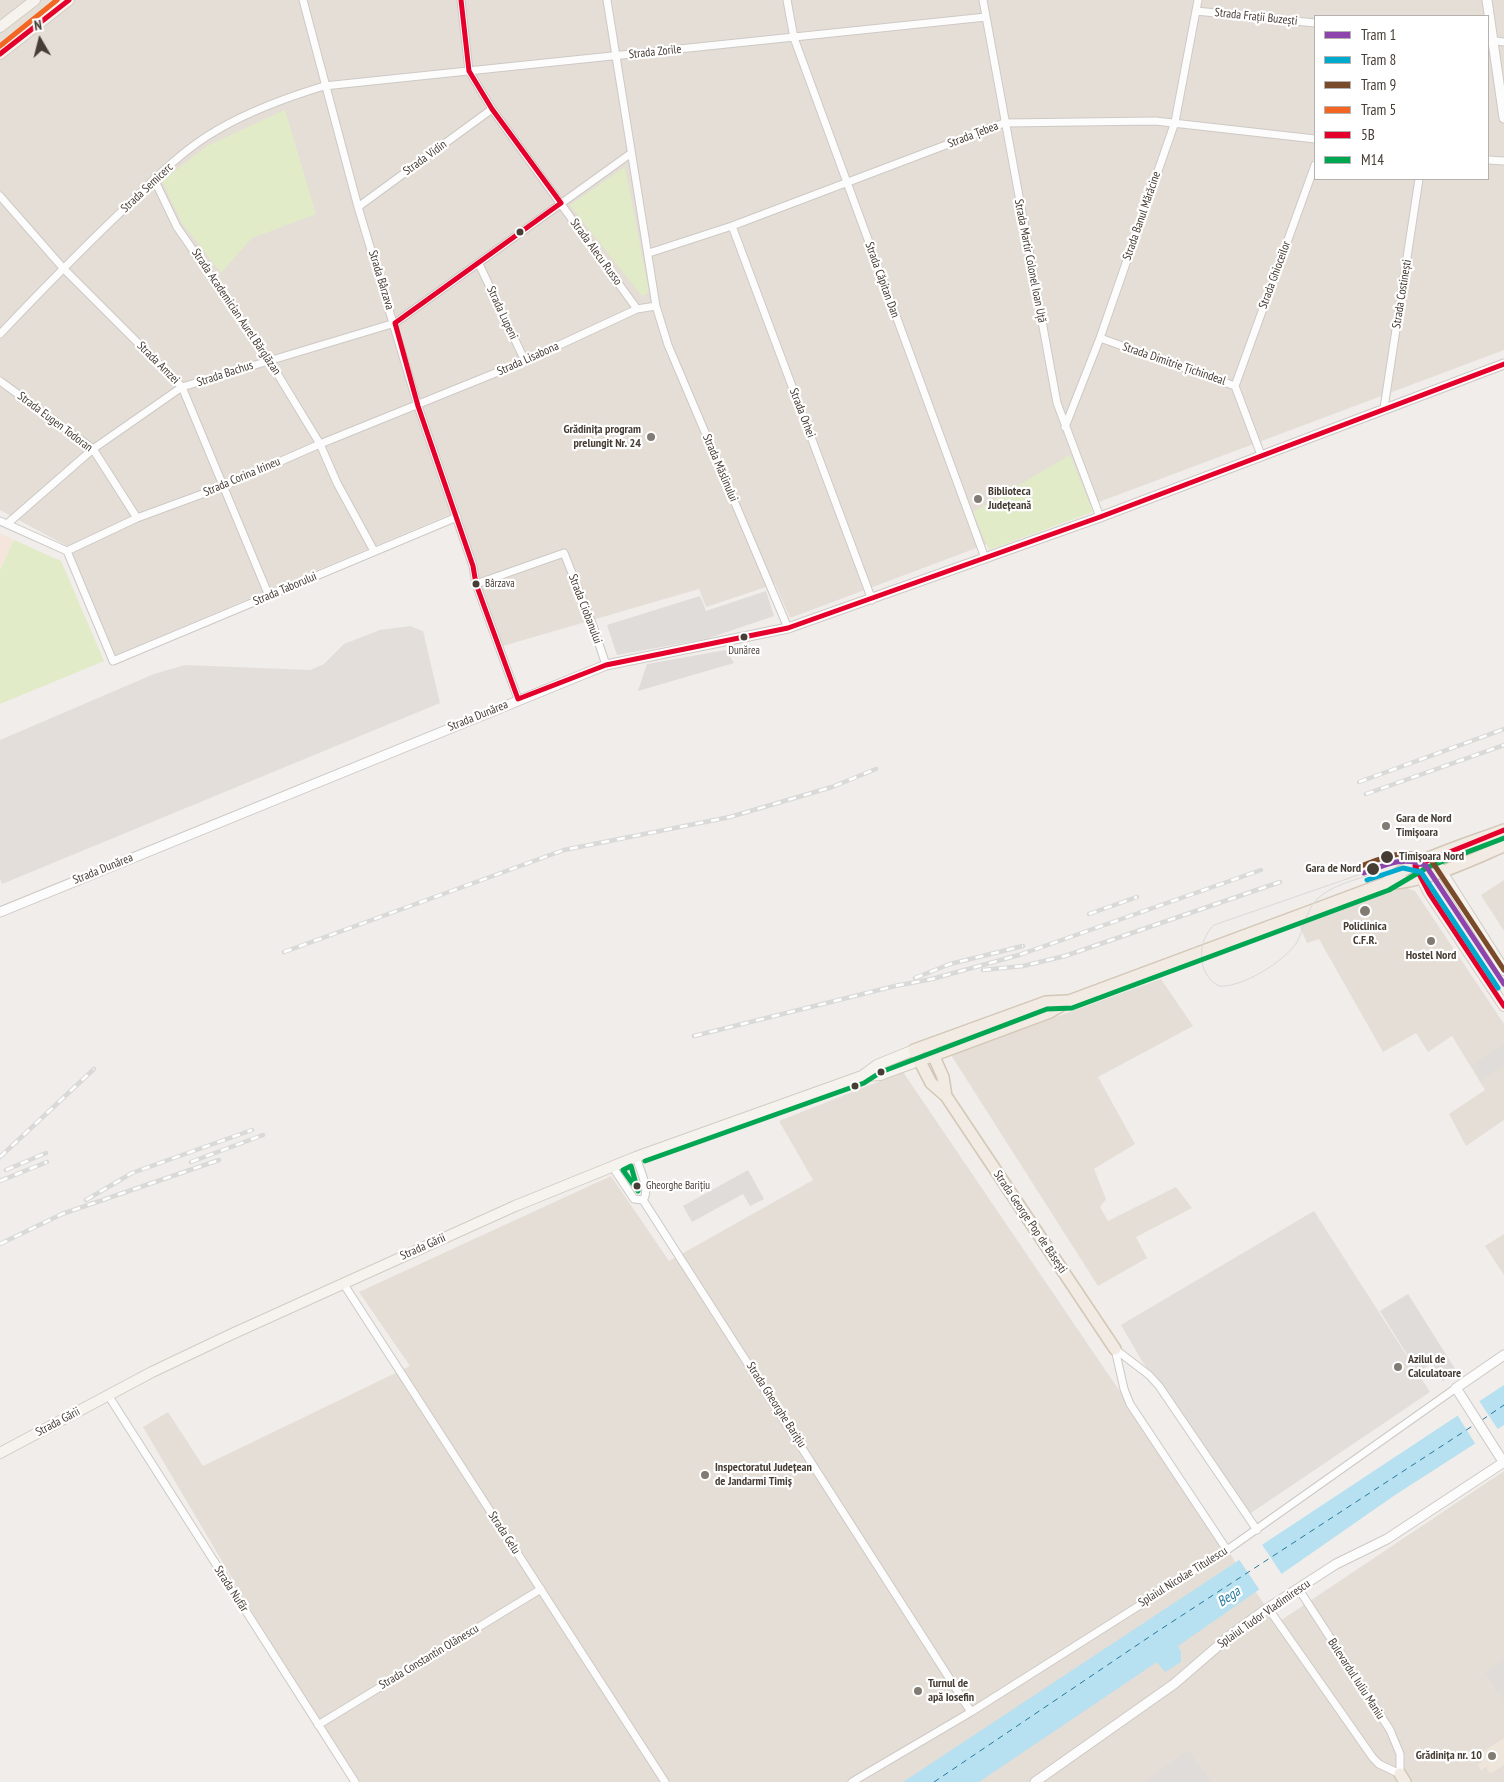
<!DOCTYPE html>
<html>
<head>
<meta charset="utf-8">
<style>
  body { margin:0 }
  #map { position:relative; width:1504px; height:1782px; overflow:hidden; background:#f0edea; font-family:"PT Sans Narrow",sans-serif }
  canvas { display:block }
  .legend { position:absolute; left:1314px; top:15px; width:175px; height:165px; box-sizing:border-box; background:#fff; border:1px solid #b5b1ae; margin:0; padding:6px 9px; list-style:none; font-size:15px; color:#463d35 }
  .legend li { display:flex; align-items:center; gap:10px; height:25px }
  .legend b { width:25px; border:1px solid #b5b1ae }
  .north { position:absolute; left:15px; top:15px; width:50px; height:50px; -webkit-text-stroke:4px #fff; paint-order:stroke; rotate:352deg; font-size:14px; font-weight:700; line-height:20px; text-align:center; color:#463d35 }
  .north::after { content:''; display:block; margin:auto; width:18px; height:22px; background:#463d35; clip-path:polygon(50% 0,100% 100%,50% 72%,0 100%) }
</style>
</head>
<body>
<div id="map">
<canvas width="1504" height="1782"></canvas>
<ul class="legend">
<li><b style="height:6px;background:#8e44ad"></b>Tram 1</li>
<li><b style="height:6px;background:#00a9ce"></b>Tram 8</li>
<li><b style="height:6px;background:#7a4b2a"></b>Tram 9</li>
<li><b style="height:6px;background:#f26522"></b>Tram 5</li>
<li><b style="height:6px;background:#e4002b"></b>5B</li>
<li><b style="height:6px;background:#00a651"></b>M14</li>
</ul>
<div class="north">N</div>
</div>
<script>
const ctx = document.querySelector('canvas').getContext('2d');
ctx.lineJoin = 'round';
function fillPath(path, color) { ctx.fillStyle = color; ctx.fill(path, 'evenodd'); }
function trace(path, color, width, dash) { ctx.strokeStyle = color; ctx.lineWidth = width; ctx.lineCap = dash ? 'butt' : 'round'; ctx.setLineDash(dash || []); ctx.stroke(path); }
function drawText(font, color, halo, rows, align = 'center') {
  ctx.font = font + ' "PT Sans Narrow",sans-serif'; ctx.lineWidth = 4.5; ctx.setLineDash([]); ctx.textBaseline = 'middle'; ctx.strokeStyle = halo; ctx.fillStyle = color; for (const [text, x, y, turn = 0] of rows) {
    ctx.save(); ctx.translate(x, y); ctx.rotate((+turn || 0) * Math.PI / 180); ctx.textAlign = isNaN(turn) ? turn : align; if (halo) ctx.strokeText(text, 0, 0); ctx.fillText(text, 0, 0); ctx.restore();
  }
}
const residential = new Path2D(`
  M0,0H1504V350L790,618L775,584L706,607L699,589L496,648L451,514L113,656L67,546L0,510ZM1315,16H1488V179H1315Z
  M1504,880V931L1481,895Z
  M1403,887L1415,891L1504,1024V1120L1466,1146L1449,1114L1485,1090L1452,1036L1428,1052L1416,1033L1383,1052L1319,939L1307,943L1299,925Z
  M1161,979L1193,1026L1098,1077L1135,1144L1094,1169L1106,1199L1100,1207L1108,1221L1176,1187L1192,1208L1136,1237L1147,1258L1098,1286L951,1055Z
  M903,1072L1277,1623L1504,1471V1782H352L143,1427L168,1412L203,1466L410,1366L359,1292L611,1176L669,1261L813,1180L779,1121Z
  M1504,1234V1275L1485,1246Z`);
const commercial = new Path2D(`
  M0,533L14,540L0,570Z`);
const industrial = new Path2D(`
  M410,626L423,631L440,703L2,884L0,879V740L154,674L185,665L310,670L324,664L344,644L380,630Z
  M1314,1211L1430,1392L1248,1515L1142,1361L1121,1325Z`);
const education = new Path2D(`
  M1504,1738V1765L1490,1774L1486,1767L1481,1770L1478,1765L1482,1762L1479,1754Z`);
const green = new Path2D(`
  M285,110L316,214L252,238L221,273L182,223L162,181L207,146Z
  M625,167L649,292L642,296L570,205Z
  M1070,455L1093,512L989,550L973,512Z
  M14,540L61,561L104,661L0,704V570Z`);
const parking = new Path2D(`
  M766,591L774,616L706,639L617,655L607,625L700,596L706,611Z
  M726,650L734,663L638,691L647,664Z
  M1504,1044V1066L1481,1080L1472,1065Z
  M748,1170L764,1199L750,1206L743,1194L692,1222L683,1206Z
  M1408,1294L1457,1372L1443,1381L1432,1363L1418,1372L1380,1311Z
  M1504,1659V1700L1485,1672Z
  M1188,1750L1211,1782H1144Z`);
const water = new Path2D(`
  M1504,1385V1425L1395,1495L1178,1646L1181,1652V1662L1165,1672L1157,1662L979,1782H903Z`);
const pier = new Path2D(`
  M1478,1399L1499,1431L1476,1445L1456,1413Z
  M1261,1543L1283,1576L1261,1592L1238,1558Z`);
const ferry = new Path2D(`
  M1482,1420L1504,1405
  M934,1782L1155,1633L1474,1425`);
const minor = new Path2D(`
  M303,0L358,207L418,406L473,566L476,584L518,699
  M461,0L469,71L492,109L637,309
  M607,0L656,306L668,345L788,628
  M787,0L794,38L985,558
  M983,0L1057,403L1100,517
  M1196,11L1315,23
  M1488,40L1504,42
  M1488,160L1504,161
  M154,179L177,227L269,360L320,444L337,483L374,551
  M0,196L63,268L182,387L269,596
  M358,207L492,109
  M732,226L872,600
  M649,253L732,226L1004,123L1155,121L1315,139
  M479,264L525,361
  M0,334C40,292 81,250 123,210C152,181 183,149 219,129C252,110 288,97 324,86L986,17
  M1100,338L1235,386L1261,455
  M0,381L93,449L137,518
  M1235,386L1315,165
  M1384,408L1419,179
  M1065,427L1100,338L1175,122L1198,0
  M0,521L67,551L113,661L457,517
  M7,524L93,449L182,387L395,323L630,154
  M67,551L137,518L224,486L320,444L525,361L637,309L656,306
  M476,584L564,553L593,626L606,665
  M612,1166L634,1199L643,1200C651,1190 639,1168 636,1157
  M643,1200L971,1712
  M343,1283L665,1782
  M1115,1349L1124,1389L1130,1404L1227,1550
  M1115,1349L1149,1375L1159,1386L1257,1530
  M108,1395L355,1782
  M1268,1608L1373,1758L1379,1764L1400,1774V1754L1390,1730L1298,1588
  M318,1725L541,1589
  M852,1782L971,1712L1227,1550L1456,1388`);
const tertiary = new Path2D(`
  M1487,0L1504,118
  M0,912L606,665L788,628L1100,517L1504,364
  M1504,1463L1456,1388L1504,1355
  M1035,1782L1174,1684L1232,1634L1268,1608L1336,1564L1387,1539L1504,1462`);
const secondary = new Path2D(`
  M0,27L35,0
  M0,54L69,0
  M1433,858L1504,970
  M1415,866L1429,893L1504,1006
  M863,1076L880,1075L918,1061
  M0,1453L152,1372L232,1334L515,1206L636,1157L862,1076L877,1065L914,1050`);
const primary = new Path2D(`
  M1386,883C1408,861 1473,842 1504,830
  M1067,1001L1046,1002L914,1050L931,1083L946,1096L1115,1349
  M931,1050L943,1077L946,1096
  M918,1061L1050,1012L1069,1001L1386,883C1420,885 1473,859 1504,846
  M1400,1774L1405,1782`);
const tram = new Path2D(`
  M1364,873L1214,925C1197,941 1196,974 1219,986C1242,988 1285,961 1297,942C1304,929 1306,911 1316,900C1331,885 1356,880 1375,873`);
const rail = new Path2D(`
  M1359,782L1504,729
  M1366,794L1504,745
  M1089,914L1137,897
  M284,952L564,850L730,817L832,787L876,769
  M983,970L1023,966L1065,956L1280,882
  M915,978L950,964L1023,946
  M694,1036L895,986L932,979L1019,955L1261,870
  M0,1157L94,1069
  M191,1162L263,1135
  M6,1170L46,1153
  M0,1181L47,1162
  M86,1200L132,1173L252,1130
  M0,1244L62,1214L219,1160`);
const bus1 = new Path2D(`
  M461,0L469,71L492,109L561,203L395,323L418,406L473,566L476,584L518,699L606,665L788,628L1100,517L1504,364
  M0,54L69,0
  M1504,830L1415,866L1429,893L1504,1006`);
const bus2 = new Path2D(`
  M645,1161L864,1083L881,1072L1047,1009L1072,1008L1389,890L1428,867L1504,838
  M631,1166L638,1191L623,1170Z`);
const tram1 = new Path2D(`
  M1364,873C1385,865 1404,855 1426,866L1504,984`);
const tram2 = new Path2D(`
  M1367,880L1403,868L1421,872L1498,988`);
const tram3 = new Path2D(`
  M1361,866C1385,857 1406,847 1431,860L1504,970`);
const tram4 = new Path2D(`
  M0,46L57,0`);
const markers = [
  [520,232,4.5,"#463d35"],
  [651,437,5,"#827b74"],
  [978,499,5,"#827b74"],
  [476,584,4.5,"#463d35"],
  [744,637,4.5,"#463d35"],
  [1386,826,5,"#827b74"],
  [1387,857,7,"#463d35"],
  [1373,869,7,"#463d35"],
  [1365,911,6,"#827b74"],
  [1431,941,5,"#827b74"],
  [881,1072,4.5,"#463d35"],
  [855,1086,4.5,"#463d35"],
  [637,1186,4.5,"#463d35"],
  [1398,1367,5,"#827b74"],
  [705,1475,5,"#827b74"],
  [918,1691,5,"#827b74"],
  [1492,1756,5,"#827b74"]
];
const busNames = [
  ["Bârzava",485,584],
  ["Dunărea",744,651,"center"],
  ["Gheorghe Barițiu",646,1186]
];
const streetNames = [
  ["Strada Frații Buzești",1256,17,6],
  ["Strada Zorile",655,52,-6],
  ["Strada Țebea",973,135,-21],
  ["Strada Vidin",425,158,-36],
  ["Strada Semicerc",147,188,-43],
  ["Strada Banul Mărăcine",1142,216,-71],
  ["Strada Alecu Russo",596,252,54],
  ["Strada Martir Colonel Ioan Uță",1030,261,79],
  ["Strada Ghioceilor",1275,275,-70],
  ["Strada Bârzava",381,280,73],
  ["Strada Căpitan Dan",882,280,70],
  ["Strada Costinești",1402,294,-81],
  ["Strada Academician Aurel Bărglăzan",236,312,56],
  ["Strada Lupeni",502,313,65],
  ["Strada Lisabona",528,359,-24],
  ["Strada Amzei",158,363,45],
  ["Strada Dimitrie Țichindeal",1174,364,19],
  ["Strada Bachus",225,374,-18],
  ["Strada Orhei",802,413,69],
  ["Strada Eugen Todoran",55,422,37],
  ["Strada Măslinului",720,468,67],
  ["Strada Corina Irineu",242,477,-23],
  ["Strada Taborului",285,589,-23],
  ["Strada Ciobanului",585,609,69],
  ["Strada Dunărea",478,716,-22],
  ["Strada Dunărea",103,869,-22],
  ["Strada George Pop de Băsești",1030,1222,56],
  ["Strada Gării",423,1247,-24],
  ["Strada Gheorghe Barițiu",776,1405,57],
  ["Strada Gării",58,1422,-28],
  ["Strada Gelu",504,1533,57],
  ["Splaiul Nicolae Titulescu",1183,1577,-32],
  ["Strada Nufăr",231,1589,57],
  ["Splaiul Tudor Vladimirescu",1264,1614,-35],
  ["Strada Constantin Olănescu",429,1657,-31],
  ["Bulevardul Iuliu Maniu",1356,1679,57]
];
const poiNames = [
  ["Grădinița program",641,430,"right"],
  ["prelungit Nr. 24",641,444,"right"],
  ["Biblioteca",988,492],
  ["Județeană",988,506],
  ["Gara de Nord",1396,819],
  ["Timișoara",1396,833],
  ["Policlinica",1365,927,"center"],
  ["C.F.R.",1365,941,"center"],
  ["Hostel Nord",1431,956,"center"],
  ["Azilul de",1408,1360],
  ["Calculatoare",1408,1374],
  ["Inspectoratul Județean",715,1468],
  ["de Jandarmi Timiș",715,1482],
  ["Turnul de",928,1684],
  ["apă Iosefin",928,1698],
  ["Grădinița nr. 10",1482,1756,"right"]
];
const stopNames = [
  ["Timișoara Nord",1399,857],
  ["Gara de Nord",1361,869,"right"]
];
const waterNames = [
  ["Bega",1229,1597,-34]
];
fillPath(residential, '#e5ded6');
fillPath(commercial, '#f4e6db');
fillPath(industrial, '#e3deda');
fillPath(education, '#eee6db');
fillPath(green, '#e2ebc8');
fillPath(parking, '#dfdcd9');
fillPath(water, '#b7e0f0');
fillPath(pier, '#f0edea');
trace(ferry, '#257a9e', 1, [6, 5]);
trace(minor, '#cdc9c5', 9);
trace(tertiary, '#cdc9c5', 11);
trace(secondary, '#d3ccc3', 12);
trace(primary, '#d3c7b6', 14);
trace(minor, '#fdfcfc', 7);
trace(tertiary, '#fdfcfc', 9);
trace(secondary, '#f6f3ee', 10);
trace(primary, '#f1ebe3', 11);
trace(tram, '#d9d9d8', 1);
trace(rail, '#d9d9d8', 4.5);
trace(rail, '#fff', 2.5, [8]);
trace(bus1, '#e4002b', 5);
trace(bus2, '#00a651', 5);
trace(tram1, '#8e44ad', 5);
trace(tram2, '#00a9ce', 5);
trace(tram3, '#7a4b2a', 5);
trace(tram4, '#f26522', 5);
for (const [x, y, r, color] of markers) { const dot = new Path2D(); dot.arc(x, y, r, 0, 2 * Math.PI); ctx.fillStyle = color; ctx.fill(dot); trace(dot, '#fff', 2); }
drawText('11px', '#463d35', '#fff', busNames, 'left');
drawText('12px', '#463d35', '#fff', streetNames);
drawText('bold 12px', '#463d35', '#fff', poiNames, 'left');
drawText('bold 12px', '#463d35', '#fff', stopNames, 'left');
drawText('italic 14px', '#257a9e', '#fff', waterNames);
</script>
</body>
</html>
